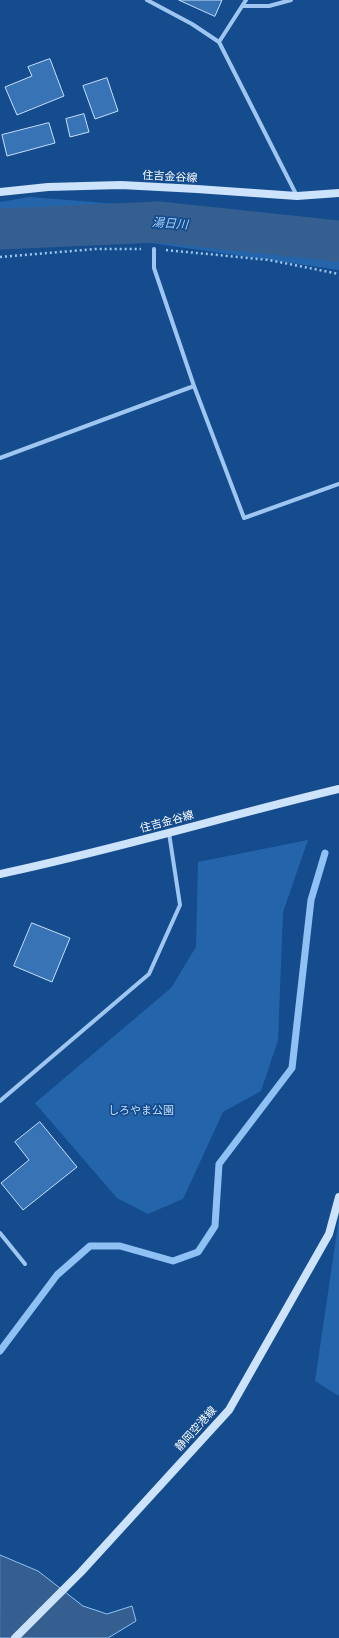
<!DOCTYPE html>
<html>
<head>
<meta charset="utf-8">
<style>
  body { margin:0 }
  canvas { display:block; background:#144c8e }
</style>
</head>
<body>
<canvas width="339" height="1638"></canvas>
<script>
const ctx = document.querySelector('canvas').getContext('2d');
ctx.lineJoin = 'round';
function fillPath(path, color) { ctx.fillStyle = color; ctx.fill(path, 'evenodd'); }
function trace(path, color, width, dash) { ctx.strokeStyle = color; ctx.lineWidth = width; ctx.lineCap = dash ? 'butt' : 'round'; ctx.setLineDash(dash || []); ctx.stroke(path); }
function drawText(font, color, halo, rows, align = 'center') {
  ctx.font = font + ' Rubik,"Noto Sans JP",sans-serif'; ctx.lineWidth = 3.5; ctx.setLineDash([]); ctx.textBaseline = 'middle'; ctx.strokeStyle = halo; ctx.fillStyle = color; for (const [text, x, y, turn = 0] of rows) {
    ctx.save(); ctx.translate(x, y); ctx.rotate((+turn || 0) * Math.PI / 180); ctx.textAlign = isNaN(turn) ? turn : align; if (halo) ctx.strokeText(text, 0, 0); ctx.fillText(text, 0, 0); ctx.restore();
  }
}
const green = new Path2D(`
  M30,197L206,211L339,233V270L137,241L0,243V202Z
  M308,840L283,912L278,1040L261,1091L223,1112L183,1199L148,1214L117,1198L35,1103L171,988L196,947L198,862Z
  M339,1218V1396L315,1381Z`);
const water = new Path2D(`
  M0,1555L38,1571L83,1606L107,1614L132,1606L136,1621L108,1638H0Z`);
const stream = new Path2D(`
  M0,1351L57,1275L90,1246H120L173,1261L198,1252L215,1226L219,1164L292,1068L311,900L325,853`);
const river = new Path2D(`
  M0,229L158,222L339,241`);
const building = new Path2D(`
  M179,0H222L215,16Z
  M50,59L64,96L17,115L5,87L32,76L28,67Z
  M107,78L118,111L95,119L83,86Z
  M84,114L89,132L70,137L66,119Z
  M49,123L55,143L7,156L2,135Z
  M32,923L70,938L52,982L14,966Z
  M40,1122L77,1167L23,1210L1,1183L29,1160L15,1142Z`);
const path = new Path2D(`
  M166,250L269,260L339,274
  M0,257L96,249H141`);
const minor = new Path2D(`
  M147,0L192,24L219,42L297,196
  M242,6H269L291,0
  M219,42L246,0
  M154,249V268L194,386
  M0,458L194,386L244,518L339,484
  M0,1101L149,974L180,905L169,833
  M0,1233L25,1264`);
const secondary = new Path2D(`
  M0,192L48,187L121,185L197,189L297,196L339,193
  M0,874C114,850 226,816 339,789
  M15,1638L81,1572L229,1410L329,1234L339,1197`);
const streetNames = [
  ["住吉金谷線",170,177,3],
  ["住吉金谷線",167,822,-15],
  ["静岡空港線",196,1429,-48]
];
const parkNames = [
  ["しろやま公園",141,1111]
];
const waterNames = [
  ["湯日川",170,224,4]
];
fillPath(green, '#2364ab');
fillPath(water, '#355f90');
trace(water, '#90c1f4', 1);
trace(stream, '#90c1f4', 7);
trace(river, '#355f90', 41);
fillPath(building, '#3874b5');
trace(building, '#c5dffc', 1);
trace(path, '#9ec6f1', 2.5, [2, 3]);
trace(minor, '#9ec6f1', 4);
trace(secondary, '#cde2fb', 8);
drawText('11px', '#fff', '#144c8e', streetNames);
drawText('11px', '#c5dffc', '#144c8e', parkNames);
drawText('italic 12px', '#aad0f8', '#144c8e', waterNames);
</script>
</body>
</html>
